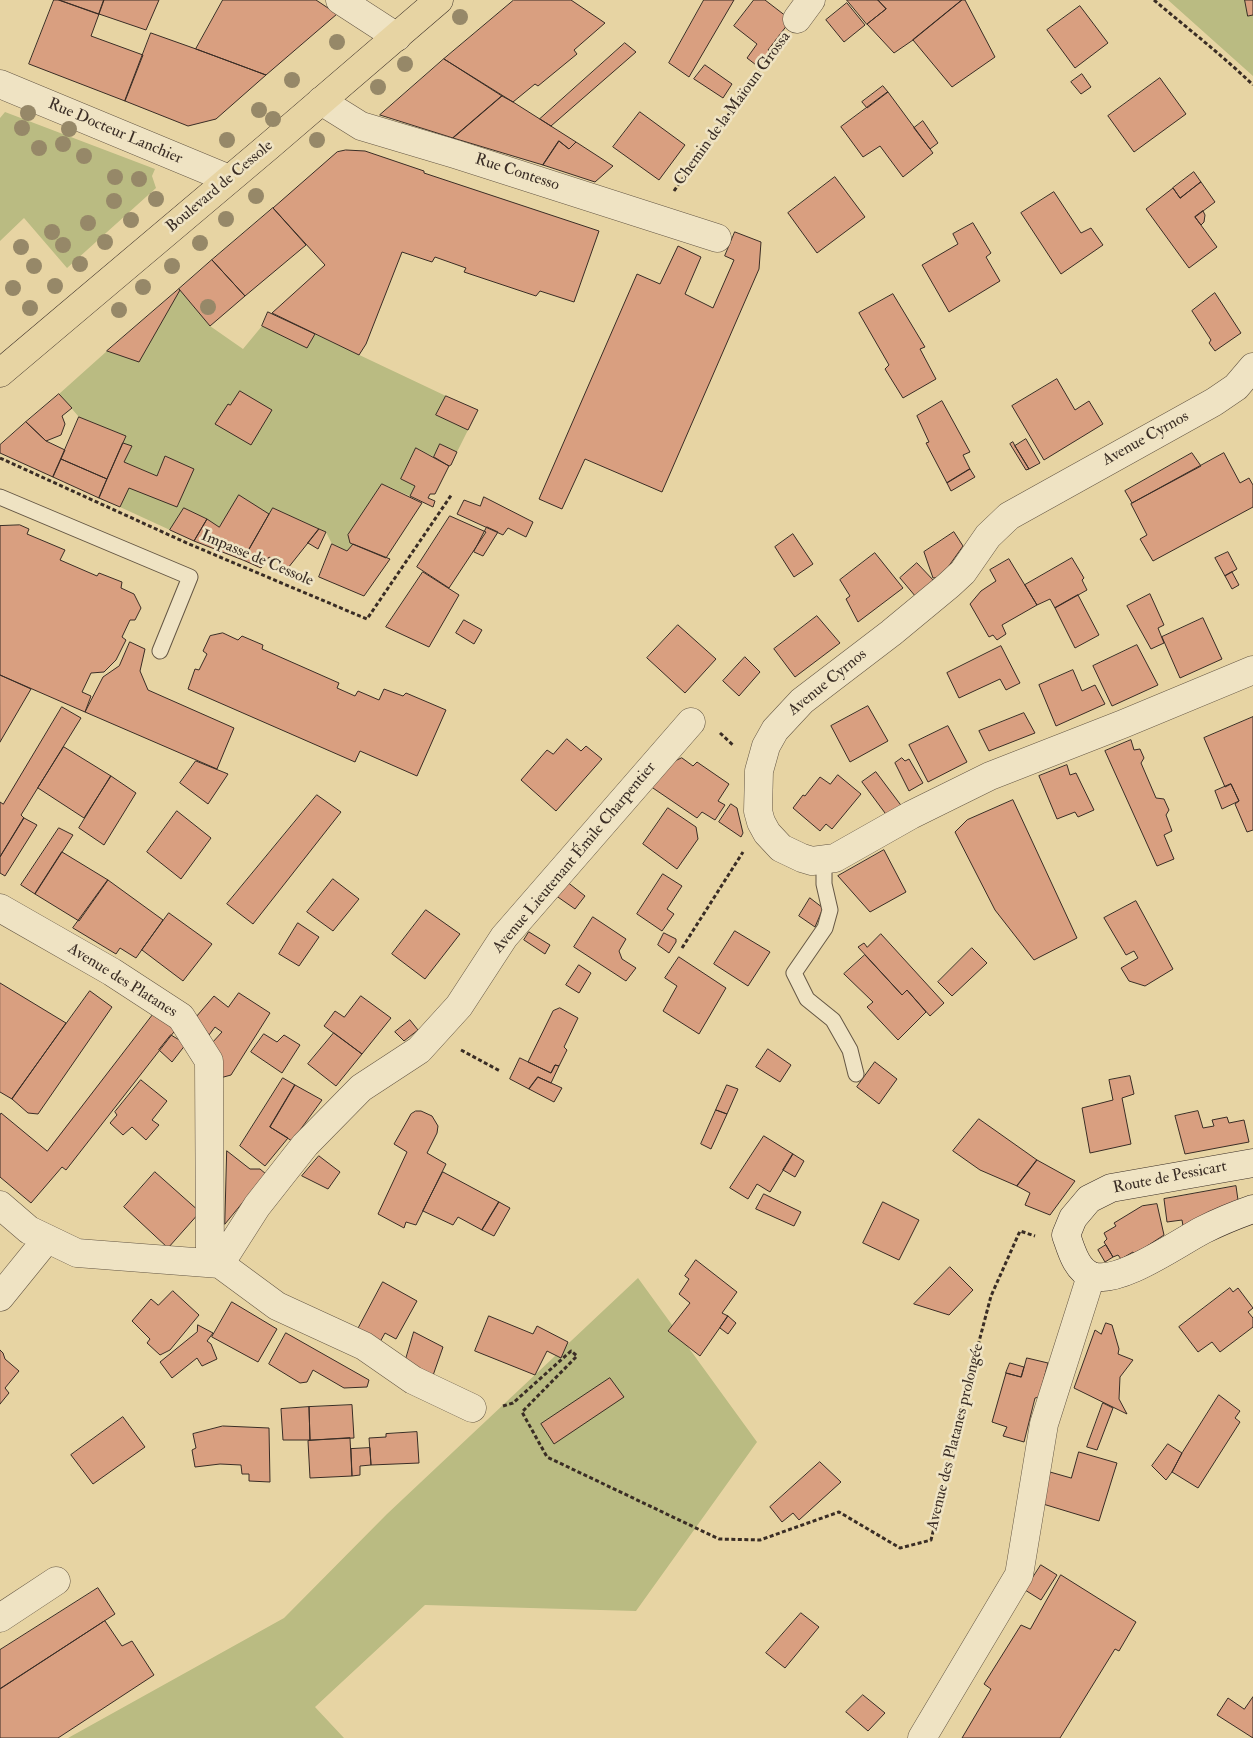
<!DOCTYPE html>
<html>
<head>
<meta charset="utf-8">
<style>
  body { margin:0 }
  canvas { display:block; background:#e7d4a3 }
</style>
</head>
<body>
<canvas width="1253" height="1738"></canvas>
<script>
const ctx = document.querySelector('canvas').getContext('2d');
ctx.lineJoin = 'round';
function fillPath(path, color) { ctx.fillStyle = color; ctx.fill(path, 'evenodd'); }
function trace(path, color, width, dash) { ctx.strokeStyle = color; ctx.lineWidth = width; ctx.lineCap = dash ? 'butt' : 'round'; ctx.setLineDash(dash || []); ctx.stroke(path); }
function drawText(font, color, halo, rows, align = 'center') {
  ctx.font = font + ' "IM FELL Double Pica",serif'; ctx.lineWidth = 5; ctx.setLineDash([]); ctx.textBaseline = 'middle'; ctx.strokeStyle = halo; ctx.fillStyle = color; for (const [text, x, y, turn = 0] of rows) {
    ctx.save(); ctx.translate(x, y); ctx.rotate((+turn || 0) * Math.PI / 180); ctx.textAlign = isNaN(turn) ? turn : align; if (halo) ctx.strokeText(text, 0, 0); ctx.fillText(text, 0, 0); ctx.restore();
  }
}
const green = new Path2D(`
  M1168,0H1253V76Z
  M5,112L155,169L152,176L156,188L67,268L24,218L0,241V118Z
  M180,290L210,326L243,349L262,326L307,348L315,334L446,396L436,415L468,430L457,452L440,444L434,457L416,448L401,478L415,486L410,496L382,484L348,535L353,544L347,551L332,544L326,532L273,508L269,514L240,496L219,527L184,508L170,530L120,507L129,488L193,469L165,456L157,476L124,462L132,447L123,443L126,436L79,417L59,394L107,351L139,361Z
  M638,1278L757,1442L636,1611L425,1605L315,1707L344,1738H68L284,1618L387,1514Z`);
const building = new Path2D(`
  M54,0H59L99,14L91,36L143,55L125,101L29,64Z
  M59,0H104L99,14Z
  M104,0H159L146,30L99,14Z
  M223,0H316L337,14L266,75L196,49Z
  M514,0H571L605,23L574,50L577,54L538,86L535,84L513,102L444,59Z
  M704,0H734L689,77L669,63Z
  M754,0H765L791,20L768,50L772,53L760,68L747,58L757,44L734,26Z
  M847,0H878L886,9L867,24Z
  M878,0H962L913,40L894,53L867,24L886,9Z
  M962,0H965L995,57L952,87L913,40Z
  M1245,0H1253V15L1248,16Z
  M847,3L865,25L844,42L826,20Z
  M1080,6L1108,43L1075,68L1047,30Z
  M151,33L196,49L266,75L216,119L188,126L125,101Z
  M625,43L636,52L551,126L540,119Z
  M444,59L502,96L453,138L380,115Z
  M705,65L732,84L723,98L694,79Z
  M1082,74L1091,87L1081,94L1071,82Z
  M1160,78L1186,114L1134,152L1108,116Z
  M883,86L888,92L867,108L862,102Z
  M888,92L933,153L903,177L880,146L863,157L841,127Z
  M502,96L513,102L576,142L569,149L559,141L543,165L453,138Z
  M640,112L685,145L659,180L613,147Z
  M923,121L938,143L930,149L914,128Z
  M559,141L569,149L576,142L613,166L595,182L543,165Z
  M346,150L365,151L424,171V173L599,231L574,302L540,291L536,296L464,272L466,268L435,257L432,262L402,252L366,344L359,355L272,313L325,265L273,208L337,152Z
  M1194,172L1201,182L1180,198L1173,188Z
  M835,177L865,217L817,253L788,213Z
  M1201,182L1215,202L1195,217L1217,247L1189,268L1146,209L1173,188L1180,198Z
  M1054,192L1081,233L1091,228L1103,245L1061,274L1021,213Z
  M273,208L306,245L245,296L212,260Z
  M1203,211L1205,215L1204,222L1201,225L1195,217Z
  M973,223L991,253L986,257L1000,281L949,312L922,265L958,244L953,234Z
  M735,232L761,242L759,269L662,492L585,459L562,509L539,499L637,274L660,284L678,246L701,257L685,294L713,308L734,260L725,256Z
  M212,260L245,296L210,326L179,289Z
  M179,289L180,290L139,362L107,351Z
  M1215,293L1241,333L1215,351L1209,343L1211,340L1192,311Z
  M893,294L925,347L920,349L936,379L903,398L885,369L889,365L859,313Z
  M268,312L315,334L307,348L262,326Z
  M1057,379L1075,410L1089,401L1103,424L1044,460L1012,406Z
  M240,391L272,410L251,445L215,424L228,404L230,405Z
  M59,394L72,408L62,416L65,424L61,435L46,441L26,422Z
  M446,396L478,410L468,430L436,415Z
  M942,401L970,452L963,455L970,469L947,483L926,443L929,442L917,416Z
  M79,417L126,436L107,479L61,459Z
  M26,422L46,441L65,450L53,477L0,453V445Z
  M1026,439L1040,463L1029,469L1015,446Z
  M1013,442L1015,446L1029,469L1026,470L1010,444Z
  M123,443L132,446L124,462L157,476L165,456L194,469L177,507L129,488L120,507L99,498Z
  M440,444L457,452L451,465L449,466L434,457Z
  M416,448L449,466L435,494H430L428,498L435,501L433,507L410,496L415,486L401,479Z
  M1192,453L1201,466L1132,503L1125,491Z
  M1224,453L1240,483L1249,478L1253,485V507L1153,561L1140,539L1147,535L1131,504Z
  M61,459L107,479L99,498L53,477Z
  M970,469L975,477L951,491L947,483Z
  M382,484L422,503L386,558L350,543L348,535Z
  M239,495L269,514L243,560L194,541L207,519L219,527Z
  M484,497L533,522L526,537L508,528L503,535L457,514L464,500L480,506Z
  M184,508L207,519L194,541L170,530Z
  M273,508L319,529L288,568L269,557L261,568L243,560Z
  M450,516L486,532L449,588L417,567Z
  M20,525L29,529L27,534L65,550L60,560L97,576L99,573L122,582L121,588L134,594L141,608L135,620H130L122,637L126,640L116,660L104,672L91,673L82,692L91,696L85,712L0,675V526Z
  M487,527L498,532L483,556L474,552Z
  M319,529L326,532L318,549L308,543Z
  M954,532L963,546L941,577L933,578L924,552Z
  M793,534L813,564L794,577L775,547Z
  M332,544L347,551L353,544L390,559L364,596L319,577Z
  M1228,552L1237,569L1225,576L1215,558Z
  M875,553L903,588L858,622L846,599L850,596L840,580Z
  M1072,558L1084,578L1082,580L1087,590L1055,608L1050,599L1037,605L1025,585Z
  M1009,559L1037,605L1002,625L1006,634L997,640L993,635L989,637L970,604L981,591L996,581L990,570Z
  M917,563L935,582L916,597L900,578Z
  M423,572L459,595L429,647L386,627Z
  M1232,572L1239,585L1232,589L1225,576Z
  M1150,594L1164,625L1158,628L1164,643L1151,649L1127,606Z
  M1078,595L1099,635L1075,648L1055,608Z
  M817,616L840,643L795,677L774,649Z
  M1203,618L1222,659L1180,678L1162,637Z
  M464,620L482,630L474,644L456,633Z
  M678,625L716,659L685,693L647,658Z
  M223,633L238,640L242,636L263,645L262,649L339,683L337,688L355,696L358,691L379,700L384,689L403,696L406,693L446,710L417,776L360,751L355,762L188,689L195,669L199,670L207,654L203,651L210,636Z
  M130,642L145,649L140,671L148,690L234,728L217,769L85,712L103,677L119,666Z
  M1137,645L1158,685L1112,706L1093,666Z
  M1001,646L1020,683L1006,690L1000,679L959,698L947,673Z
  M745,657L760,672L739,696L723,681Z
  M1073,670L1082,691L1095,685L1105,704L1056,726L1039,685Z
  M0,675L31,689L0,742Z
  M868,706L888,741L850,762L831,726Z
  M62,707L81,718L21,815L24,818L0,857V802L3,804Z
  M1024,713L1035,733L989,751L979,731Z
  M1253,717V830L1247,832L1235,804L1239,801L1231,784L1225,787L1204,738Z
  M948,726L967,762L928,782L909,745Z
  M567,739L581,751L586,746L602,759L556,811L521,780L547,750L553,754Z
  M1131,740L1134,750L1140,749L1144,758L1141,763L1156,798L1164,799L1169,810L1166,815L1172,831L1164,835L1174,859L1157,866L1105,751Z
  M64,747L111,776L84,818L38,788Z
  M682,758L693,766L697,762L729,784L718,801L725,805L715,820L702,812L697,818L650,786L669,764Z
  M902,758L905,761L909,759L923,783L909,791L895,763Z
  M196,761L228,774L208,804L180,783Z
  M1067,765L1070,775L1076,773L1094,810L1078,817L1075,812L1057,819L1039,776Z
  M876,772L903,808L888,817L862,782Z
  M838,775L861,794L832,829L826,824L820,831L793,808L803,795L805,796L820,777L830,784Z
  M111,776L136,793L104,845L79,828Z
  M1231,784L1239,801L1222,809L1215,791Z
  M317,795L341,812L253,924L227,904Z
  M1013,800L1077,938L1034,960L995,910L955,832L967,820Z
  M731,804L737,808L743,833L741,837L719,822Z
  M668,808L696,827L698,839L677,869L643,844Z
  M177,811L211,838L181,879L147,852Z
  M24,818L37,825L5,876L0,873V857Z
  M59,828L73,835L35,894L21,885Z
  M884,850L906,892L870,912L838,876Z
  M62,852L108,880L79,921L35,894Z
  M663,874L682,886L667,909L674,914L662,931L637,914Z
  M333,879L359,899L333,931L307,912Z
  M108,880L163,920L136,958L120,948L116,954L73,928Z
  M566,881L585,896L575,909L555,895Z
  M810,898L823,908L815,927L799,916Z
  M1136,901L1173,969L1145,986L1129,981L1121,968L1138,958L1134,951L1126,955L1104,918Z
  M426,910L460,934L425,979L392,954Z
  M169,913L212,944L183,981L142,950Z
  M593,917L626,939L619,951L622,959L636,968L626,981L574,947Z
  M298,923L319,937L299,966L279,954Z
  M735,931L770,952L748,986L714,964Z
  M529,932L550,945L545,954L524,940Z
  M664,933L676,939V942L669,953L658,945Z
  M881,934L944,1003L930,1016L907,990L902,995L858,947L864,943L867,947Z
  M972,948L987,963L952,996L938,982Z
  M865,955L902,995L907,990L926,1012L898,1040L867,1007L873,1002L844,974Z
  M679,957L726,988L699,1034L663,1011L677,986L665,978Z
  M579,965L591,973L579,993L566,985Z
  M0,983L66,1023L12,1099L0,1092Z
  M90,991L112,1007L38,1114L28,1113L12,1099Z
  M239,993L270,1013L231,1075L220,1078L212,1043L222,1032L215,1027L209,1035L196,1017L214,996L228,1007Z
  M361,996L391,1018L362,1054L324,1026L335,1011L344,1017Z
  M560,1008L578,1018L564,1047L567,1050L559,1066L555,1065L551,1073L528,1062L553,1011Z
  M155,1012L177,1028L66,1170L62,1167L31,1203L0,1177V1115L1,1113L47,1151Z
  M410,1020L418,1030L404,1041L395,1032Z
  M334,1033L362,1054L336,1086L308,1064Z
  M264,1034L277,1042L284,1035L300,1045L282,1073L251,1052Z
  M171,1035L186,1044L172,1062L159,1050Z
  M768,1049L791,1065L780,1082L756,1067Z
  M520,1058L551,1073L555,1065L559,1066L551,1083L538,1077L529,1089L510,1079Z
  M875,1062L897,1079L879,1104L857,1087Z
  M1130,1076L1134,1094L1122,1098L1131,1144L1090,1153L1082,1108L1113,1100L1109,1080Z
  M538,1077L562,1088L554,1102L529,1089Z
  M283,1078L295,1085L270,1127L288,1138L265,1166L240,1146Z
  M141,1080L167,1101L152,1120L159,1125L146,1140L132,1127L123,1135L110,1123L117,1115L115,1112Z
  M295,1085L322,1100L292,1141L270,1127Z
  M727,1085L738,1089L727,1114L716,1110Z
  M716,1110L727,1114L711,1149L701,1144Z
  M416,1111H421L432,1116L438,1126L437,1133L427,1153L446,1164L416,1225L406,1222L404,1228L378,1214L407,1152L394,1144L411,1114Z
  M1198,1111L1203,1128L1214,1126L1212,1120L1227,1117L1229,1123L1244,1120L1249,1142L1185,1154L1175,1116Z
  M979,1119L1037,1160L1017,1186L980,1170L953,1151Z
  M764,1136L793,1154L770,1192L757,1184L748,1199L730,1188Z
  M227,1151L250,1169H260L266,1174L225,1224Z
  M793,1154L804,1161L795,1177L783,1170Z
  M319,1156L340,1172L328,1189L302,1176Z
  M1037,1160L1075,1181L1050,1215L1025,1205L1030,1193L1017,1186Z
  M155,1172L200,1212L168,1248L124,1207Z
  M443,1172L499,1202L482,1230L458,1217L453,1225L423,1211Z
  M1236,1186L1238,1200L1183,1226L1182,1220L1167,1222L1164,1199Z
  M764,1194L801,1212L794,1226L756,1209Z
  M499,1202L510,1208L494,1236L482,1230Z
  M883,1202L919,1220L899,1260L863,1243Z
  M1157,1204L1164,1235L1135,1254L1133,1252L1121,1259L1118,1255L1113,1257L1104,1242L1107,1239L1104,1233L1116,1226L1114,1223L1142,1206Z
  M1106,1245L1113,1257L1105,1262L1098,1250Z
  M696,1260L737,1292L722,1313L728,1316L700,1356L668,1331L690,1303L679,1294L689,1279L685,1276Z
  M950,1267L973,1290L949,1315L914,1304Z
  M383,1282L417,1301L396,1339L385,1333L380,1342L358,1329Z
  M1230,1288L1233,1292L1238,1288L1253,1308L1248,1312L1253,1318V1327L1220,1352L1212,1342L1198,1352L1179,1327Z
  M173,1291L199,1315L170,1350L160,1355L147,1343L150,1339L132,1321L151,1299L158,1305Z
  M232,1302L277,1329L258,1362L212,1337Z
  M489,1316L533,1334L537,1326L568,1342L561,1358L547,1351L535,1375L475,1351Z
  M728,1316L736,1323L728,1334L720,1328Z
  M1106,1323L1112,1325L1119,1349L1118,1354L1133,1360L1120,1377L1119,1399L1127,1414L1074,1388L1095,1330L1101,1334Z
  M198,1325L213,1333L207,1341L211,1344L217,1359L202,1366L197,1358L172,1378L160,1362L197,1332Z
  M414,1332L443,1347L430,1384L403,1369Z
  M286,1333L369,1380L367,1387L344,1388L313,1370L307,1382L300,1383L269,1364Z
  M0,1350L3,1353L5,1359L19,1371L5,1388L9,1393L0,1404Z
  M1027,1358L1048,1363L1039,1397L1035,1398L1024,1442L1003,1436L1007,1427L992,1422L1006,1373L1021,1377Z
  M1010,1363L1024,1367L1021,1377L1006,1373Z
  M610,1378L624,1397L554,1444L541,1424Z
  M1219,1395L1240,1411L1235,1418L1240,1422L1198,1488L1172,1472L1182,1453Z
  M1103,1403L1113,1408L1097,1450L1087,1447Z
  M352,1405L354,1438L310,1440L309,1407Z
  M309,1407L310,1440H283L281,1409Z
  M123,1417L145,1447L93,1484L71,1455Z
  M223,1426L269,1428L270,1482L249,1481V1474H242L241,1465L220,1464L195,1467L192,1450L196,1448L193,1434Z
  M417,1432L419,1463L371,1465L369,1438L386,1437V1434Z
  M350,1438L352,1476L310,1478L308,1441Z
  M1168,1444L1182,1453L1172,1472L1166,1480L1152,1466Z
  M370,1448L371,1465L360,1466V1475L352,1476L351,1449Z
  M1079,1452L1117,1463L1099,1521L1043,1504L1050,1472L1071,1478Z
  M820,1462L841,1482L799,1520L793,1513L782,1522L770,1507Z
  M1041,1565L1057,1575L1041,1600L1025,1590Z
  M1061,1575L1136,1622L1119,1651L1115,1649L1060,1738H962L991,1689L984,1684L1021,1625L1030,1629Z
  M98,1588L115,1614L0,1689V1650Z
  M801,1613L819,1627L785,1668L766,1653Z
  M105,1621L122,1646L132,1641L154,1675L58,1738H0V1689Z
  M863,1695L885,1713L868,1731L846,1712Z
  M1253,1697V1738L1217,1715L1228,1698L1244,1709Z`);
const path = new Path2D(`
  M1154,0C1187,28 1222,55 1253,85
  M674,191L779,44
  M0,458L189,544L367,619L452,494
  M720,733L734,746
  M682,948L743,852
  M461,1050L500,1071
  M503,1406L513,1403L571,1351L577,1356L522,1412L547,1457L719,1539L760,1540L839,1512L900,1548L931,1540L943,1491L955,1433L991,1296L1020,1231L1035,1236`);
const lane = new Path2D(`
  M0,497L190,577L160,651
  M824,860V884L830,910L825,928L794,973L807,999L833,1020L850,1050L856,1074`);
const street = new Path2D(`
  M340,0L397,37
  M797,19L811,0
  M0,84L229,179
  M321,101L361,126L455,154L717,238
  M1253,367L1236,387L1214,402L1009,516L988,536L963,572L949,585L891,633L802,701L775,730L766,746L759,771L758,811L761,822L767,833L781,848L802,858L812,861L835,858L911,815L990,776L1123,724L1253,670
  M0,908L112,972L181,1017L209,1061L210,1263
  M0,1205L29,1230L77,1253L220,1264
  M220,1264L257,1206L305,1145L361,1088L419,1050L459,1006L504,937L691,722
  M220,1264L277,1306L364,1346L413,1380L472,1408
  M0,1297L47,1239
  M0,1618L56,1581
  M922,1738L1019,1575L1044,1424L1091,1276`);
const secondary = new Path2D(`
  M1253,1163L1111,1188L1089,1199L1073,1218L1066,1235C1071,1249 1076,1270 1092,1276C1119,1285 1178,1243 1203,1230C1219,1222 1236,1215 1253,1209`);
const primary = new Path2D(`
  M0,373L269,146L439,0`);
const trees = [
  [460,17],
  [337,42],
  [405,64],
  [292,80],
  [378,87],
  [259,110],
  [28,113],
  [273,119],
  [22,128],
  [69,129],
  [227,140],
  [317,140],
  [63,144],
  [39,148],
  [84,156],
  [115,177],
  [139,179],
  [256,196],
  [156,199],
  [114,201],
  [226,219],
  [131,220],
  [88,223],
  [52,232],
  [105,242],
  [200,243],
  [63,245],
  [21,247],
  [80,264],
  [34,266],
  [172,266],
  [55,286],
  [143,287],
  [13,288],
  [208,307],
  [30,308],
  [119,310]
];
const streetNames = [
  ["Chemin de la Maïoun Grossa",733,109,-54],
  ["Rue Docteur Lanchier",115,132,23],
  ["Rue Contesso",517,173,18],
  ["Boulevard de Cessole",220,187,-40],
  ["Avenue Cyrnos",1146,439,-29],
  ["Impasse de Cessole",257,559,23],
  ["Avenue Cyrnos",828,683,-39],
  ["Avenue Lieutenant Émile Charpentier",575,858,-50],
  ["Avenue des Platanes",122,981,32],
  ["Route de Pessicart",1170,1178,-11],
  ["Avenue des Platanes prolongée",956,1437,-76]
];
fillPath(green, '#babb82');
fillPath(building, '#d99f80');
trace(building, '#3a2d25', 1);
trace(lane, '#655744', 17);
trace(street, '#655744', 29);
trace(secondary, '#3a2d25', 29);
trace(primary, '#3a2d25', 29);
trace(path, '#3a2d25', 3, [4, 2.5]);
trace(lane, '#efe3c3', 15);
trace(street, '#efe3c3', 28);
trace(secondary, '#efe3c3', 28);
trace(primary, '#e7d4a3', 28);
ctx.fillStyle = '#968868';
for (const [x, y] of trees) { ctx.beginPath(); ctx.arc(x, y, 8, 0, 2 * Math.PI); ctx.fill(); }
drawText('16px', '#3a2d25', '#efe3c3', streetNames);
</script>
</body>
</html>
